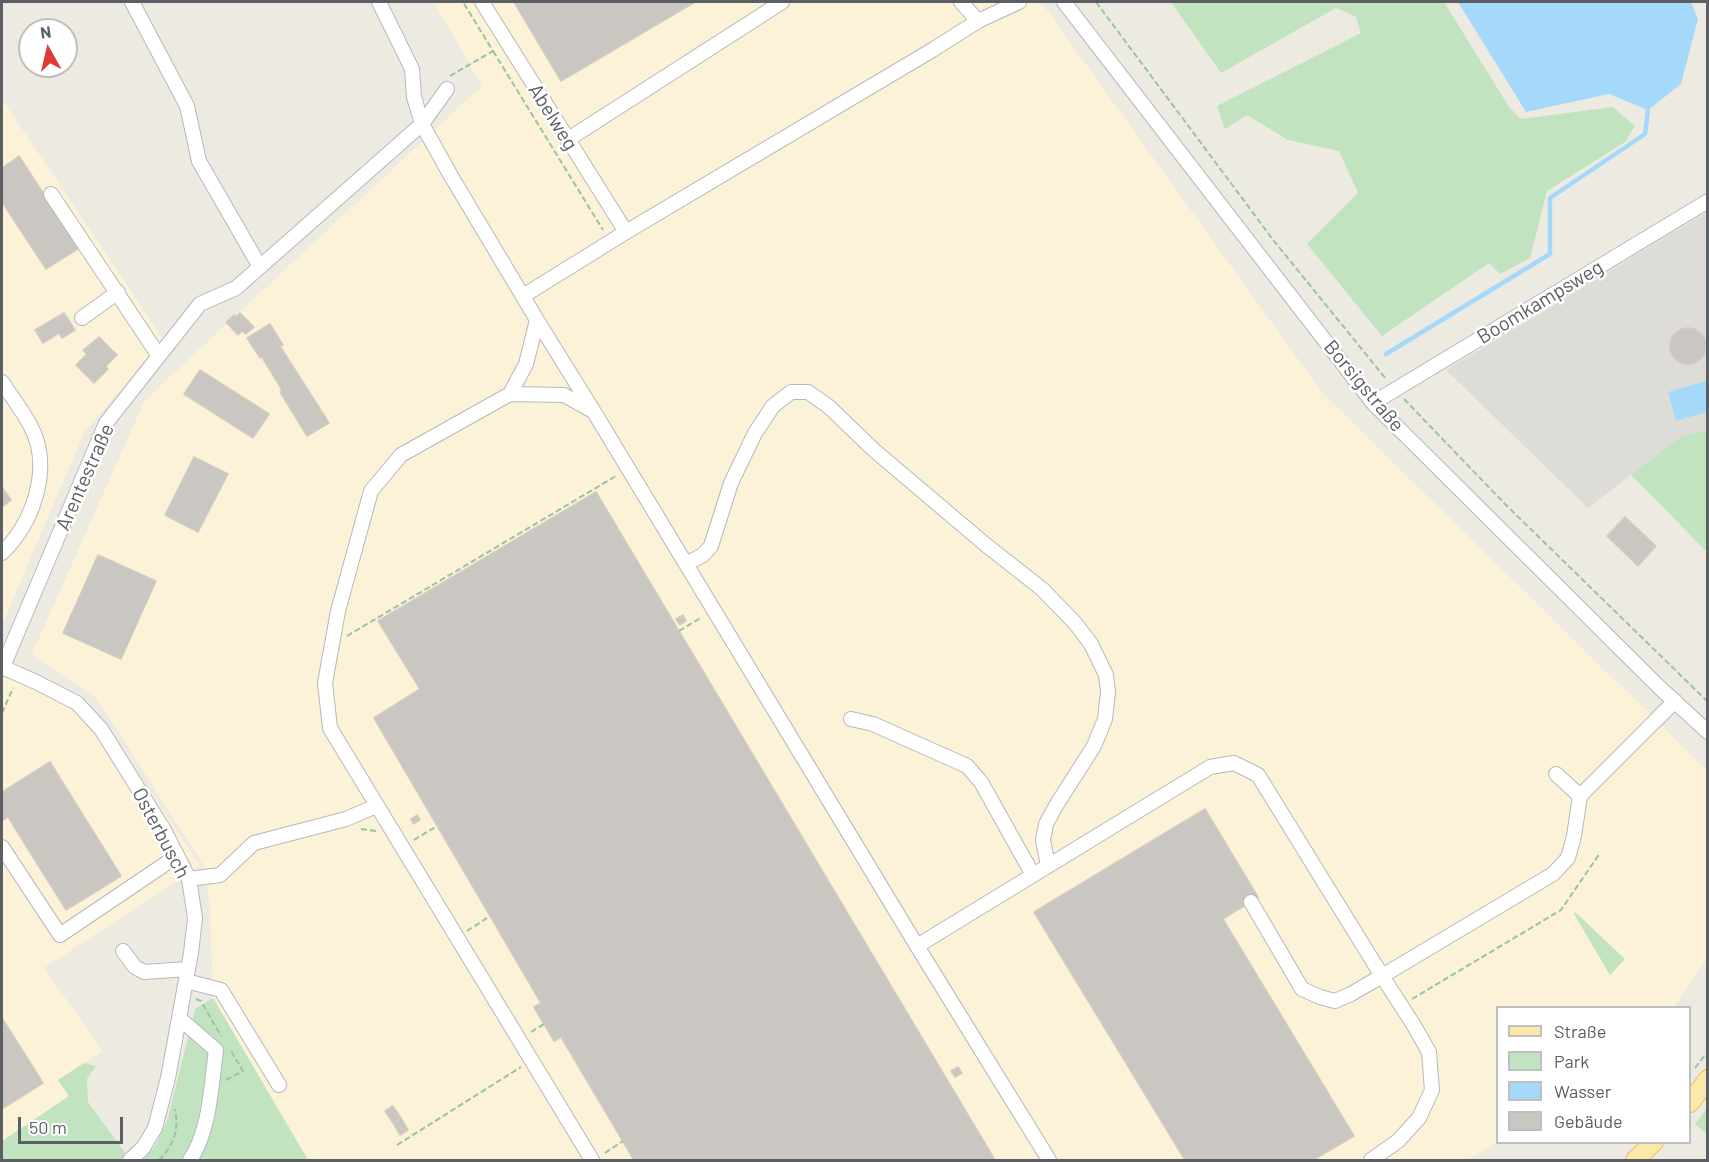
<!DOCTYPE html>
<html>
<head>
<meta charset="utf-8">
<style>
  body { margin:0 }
  #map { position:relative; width:1709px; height:1162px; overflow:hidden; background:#edeae2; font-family:Barlow,sans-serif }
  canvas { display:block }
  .frame { position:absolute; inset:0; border:3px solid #5b5e62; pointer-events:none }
  .legend { position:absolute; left:1496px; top:1006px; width:195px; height:138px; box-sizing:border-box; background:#fff; border:2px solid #bdbfc0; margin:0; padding:8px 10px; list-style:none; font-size:18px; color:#5b5e62 }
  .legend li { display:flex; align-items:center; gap:12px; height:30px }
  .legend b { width:30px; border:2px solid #bdbfc0 }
  .north { position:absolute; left:18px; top:18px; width:60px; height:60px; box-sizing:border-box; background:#fff; border:2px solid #bdbfc0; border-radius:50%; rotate:352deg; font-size:16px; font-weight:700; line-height:24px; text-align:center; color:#5b5e62 }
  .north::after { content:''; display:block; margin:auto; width:21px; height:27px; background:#df3a35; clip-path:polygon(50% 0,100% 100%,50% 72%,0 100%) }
  .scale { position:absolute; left:18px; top:1117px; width:105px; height:27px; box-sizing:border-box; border:3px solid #5b5e62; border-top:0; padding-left:8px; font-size:18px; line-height:21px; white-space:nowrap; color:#5b5e62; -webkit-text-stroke:4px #fff; paint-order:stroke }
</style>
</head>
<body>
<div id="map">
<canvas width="1709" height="1162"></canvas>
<div class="frame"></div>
<ul class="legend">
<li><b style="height:8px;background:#fae9a9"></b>Straße</li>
<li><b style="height:16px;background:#c1e3c0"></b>Park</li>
<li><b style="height:16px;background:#a5d9fa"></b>Wasser</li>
<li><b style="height:16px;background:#cac6c2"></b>Gebäude</li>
</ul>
<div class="north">N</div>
<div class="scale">50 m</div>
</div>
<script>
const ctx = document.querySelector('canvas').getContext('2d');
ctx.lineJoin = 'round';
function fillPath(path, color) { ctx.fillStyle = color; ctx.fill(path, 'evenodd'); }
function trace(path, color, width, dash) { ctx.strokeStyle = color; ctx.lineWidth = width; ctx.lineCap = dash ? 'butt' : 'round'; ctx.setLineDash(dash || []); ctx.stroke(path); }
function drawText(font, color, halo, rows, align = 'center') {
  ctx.font = font + ' Barlow,sans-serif'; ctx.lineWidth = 5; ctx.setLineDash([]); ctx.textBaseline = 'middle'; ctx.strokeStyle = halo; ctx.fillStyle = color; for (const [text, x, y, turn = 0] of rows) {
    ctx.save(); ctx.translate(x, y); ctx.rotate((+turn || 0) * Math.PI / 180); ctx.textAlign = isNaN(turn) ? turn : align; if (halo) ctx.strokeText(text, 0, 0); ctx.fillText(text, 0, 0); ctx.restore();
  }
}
const commercial = new Path2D(`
  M434,2H1041L1323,394L1707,770V958L1674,1007L1498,1008L1497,1141L1468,1160H308L213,998L210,904L204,866L96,697L32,654L145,400L482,86Z
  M2,99L163,339L84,433L2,625Z
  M2,658L90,703L200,865L44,968L103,1051L59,1080L70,1096L2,1141Z`);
const industrial = new Path2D(`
  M1707,212V429L1680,437L1588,508L1446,370Z`);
const green = new Path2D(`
  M1171,2H1444L1509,107L1521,119L1613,107L1635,126L1625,142L1547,191L1530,258L1500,274L1489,263L1382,336L1307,244L1358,193L1339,151L1288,140L1247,115L1225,129L1217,106L1361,33L1356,17L1336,8L1221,73Z
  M1707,429H1708L1707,552L1631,475L1680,437Z
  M1575,912L1625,959L1610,975L1574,914Z
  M213,998L308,1160H143L156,1145L168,1118L195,1009Z
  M84,1063L96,1066L87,1079L88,1102L126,1154L119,1160H2V1141L69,1096L58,1080Z
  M1707,1108V1134L1695,1124Z`);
const water = new Path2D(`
  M1458,2H1691L1698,19L1681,84L1648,110L1609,94L1526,112Z
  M1707,381V412L1676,421L1668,392Z`);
const stream = new Path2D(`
  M1386,354L1550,254V198L1645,134L1648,110`);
const building = new Path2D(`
  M514,2H695L561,81Z
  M19,156L79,248L46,269L2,202V168Z
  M64,313L75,330L62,338L59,333L43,343L35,330Z
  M240,313L254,327L246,334L242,331L238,335L226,322L234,315L236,317Z
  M270,324L283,345L280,346L329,423L307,436L280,392L282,390L262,357L260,358L247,338Z
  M1670 346a18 18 0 1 1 36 0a18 18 0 1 1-36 0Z
  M99,337L117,355L106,366L108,369L94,383L76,365L87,354L83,350Z
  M200,370L269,414L253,438L184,394Z
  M194,457L228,474L198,532L165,515Z
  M2,487L11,500L2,507Z
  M596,492L679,631L995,1160H634L561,1037L554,1041L534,1007L541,1003L374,718L420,689L378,621Z
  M1625,517L1656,546L1638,566L1607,536Z
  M98,555L156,581L121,659L63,633Z
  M683,615L686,621L680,625L676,619Z
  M50,762L121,876L66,910L8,817L2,821V792Z
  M1205,809L1258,897L1223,919L1354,1136L1313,1160H1185L1034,912Z
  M417,815L420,820L413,824L411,819Z
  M2,1018L43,1083L2,1109Z
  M958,1067L962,1073L955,1077L951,1071Z
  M393,1106L401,1118L393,1123L385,1111Z
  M401,1118L408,1130L400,1135L393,1123Z`);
const path = new Path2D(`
  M1096,2L1274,241L1386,379
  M493,51L603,230
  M450,76L493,51L463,2
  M1404,399L1505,504L1708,702
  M679,631L702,617
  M347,636L616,476
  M2,713L13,688
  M361,829L376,831
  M414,840L437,826
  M467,931L490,916
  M196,999L201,1001L221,1036
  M1412,999L1561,910L1600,853
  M531,1032L544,1024
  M1695,1068L1708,1051
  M226,1080L243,1071L231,1051
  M397,1145L521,1067
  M605,1153L623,1141
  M159,1160C174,1145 179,1130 175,1109`);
const minor = new Path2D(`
  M132,2L187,106L199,161L260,267
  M379,2L412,69L414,97L422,124L451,176L537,320L594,412L917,946L1049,1160
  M482,2L626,232
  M961,2L978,21
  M1064,2L1373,403L1659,687L1708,732
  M567,140L782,2
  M51,194L159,356
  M523,296L626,232L934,49L978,21L1019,2
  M82,318L118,292
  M2,382C11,396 22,410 30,425C53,466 34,522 2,553
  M510,394L526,364L537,320
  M1373,403L1708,201
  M591,410L564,395L510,394L401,455L371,491L338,611L325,683L330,728L592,1160
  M686,564L703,555L711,546L731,483L755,433L773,406L791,392H808L828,406L875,451L986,545L1042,589L1075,623L1091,644L1106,675L1108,692L1105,719L1094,746L1057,804L1046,824L1043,840L1048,866
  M2,667L36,682L77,703L101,729L164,830L189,879L195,918L191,953L168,1078L155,1128L143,1148L130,1160
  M2,669L106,423L200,304L236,288L422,124L447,89
  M851,719L873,724L967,766L981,782L1033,875
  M1556,774L1580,796
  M2,847L60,935L177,856
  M189,879L220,875L254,843L346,819L376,806
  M1251,902L1302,989L1320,997L1335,1001L1351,994L1382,976L1413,1024L1429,1052L1432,1090L1419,1118L1398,1141L1371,1160
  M917,946L1210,767L1234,763L1258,775L1382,976L1553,874L1568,858L1574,836L1580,796L1675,701
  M123,951L135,967L144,972L188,969
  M186,981L221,990L279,1085
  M179,1018L216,1050C211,1087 210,1130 190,1160`);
const major = new Path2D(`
  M1690,1103L1708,1079
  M1635,1160L1654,1142`);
const streetNames = [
  ["Abelweg",553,117,58],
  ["Boomkampsweg",1540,302,-31],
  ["Borsigstraße",1364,386,50],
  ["Arentestraße",85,477,-66],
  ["Osterbusch",161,833,62]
];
fillPath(commercial, '#fcf2d8');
fillPath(industrial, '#dedcd7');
fillPath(green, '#c1e3c0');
fillPath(water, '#a5d9fa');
trace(stream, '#a5d9fa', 4.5);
fillPath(building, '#cac6c2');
trace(building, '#d1cbc1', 1.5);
trace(minor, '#b5b8bc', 16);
trace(major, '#e9bc5e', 20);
trace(path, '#9ac3a3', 2, [6, 3]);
trace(minor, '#fff', 14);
trace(major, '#fae9a9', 18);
drawText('20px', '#5b5e62', '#fff', streetNames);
</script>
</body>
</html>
